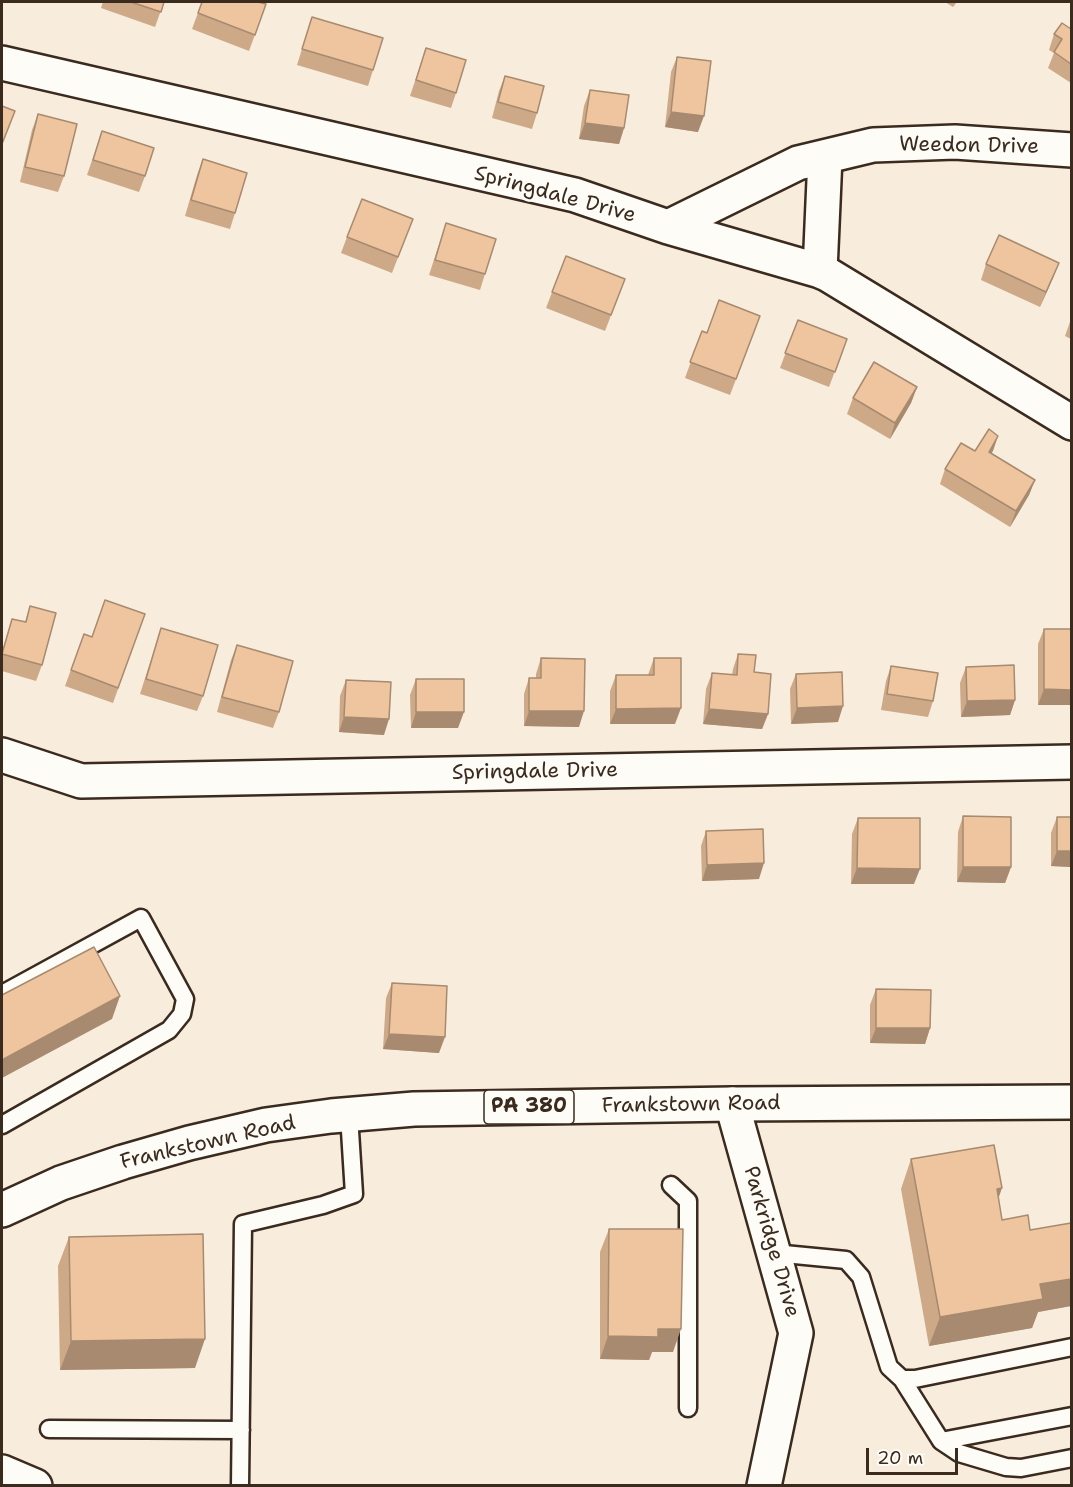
<!DOCTYPE html>
<html>
<head>
<meta charset="utf-8">
<style>
  body { margin:0 }
  #map { position:relative; width:1073px; height:1487px; overflow:hidden; background:#f8ecdc; font-family:"Shantell Sans",sans-serif }
  canvas { display:block }
  .frame { position:absolute; inset:0; border:3px solid #3b2a1e; pointer-events:none }
  .scale { position:absolute; left:866px; top:1448px; width:92px; height:27px; box-sizing:border-box; border:3px solid #3b2a1e; border-top:0; padding-left:8px; font-size:18px; line-height:21px; white-space:nowrap; color:#3b2a1e; -webkit-text-stroke:4px #fdfcf7; paint-order:stroke }
</style>
</head>
<body>
<div id="map">
<canvas width="1073" height="1487"></canvas>
<div class="frame"></div>
<div class="scale">20 m</div>
</div>
<script>
const ctx = document.querySelector('canvas').getContext('2d');
ctx.lineJoin = 'round';
function trace(path, color, width, dash) { ctx.strokeStyle = color; ctx.lineWidth = width; ctx.lineCap = dash ? 'butt' : 'round'; ctx.setLineDash(dash || []); ctx.stroke(path); }
function fillPath(path, color) { ctx.fillStyle = color; ctx.fill(path, 'evenodd'); }
function drawText(font, color, halo, rows, align = 'center') {
  ctx.font = font + ' "Shantell Sans",sans-serif'; ctx.lineWidth = 5; ctx.setLineDash([]); ctx.textBaseline = 'middle'; ctx.strokeStyle = halo; ctx.fillStyle = color; for (const [text, x, y, turn = 0] of rows) {
    ctx.save(); ctx.translate(x, y); ctx.rotate((+turn || 0) * Math.PI / 180); ctx.textAlign = isNaN(turn) ? turn : align; if (halo) ctx.strokeText(text, 0, 0); ctx.fillText(text, 0, 0); ctx.restore();
  }
}
const lane = new Path2D(`
  M2,994L141,918L185,999L182,1014L169,1030L2,1125
  M671,1185L688,1201V1408
  M774,1253L846,1260L861,1277L889,1367L902,1379H915L1072,1347
  M902,1379L941,1441L959,1453L1006,1467L1021,1468L1072,1458
  M49,1429L241,1430
  M941,1441L1072,1416
  M240,1486L243,1224L323,1205L354,1194L349,1115`);
const street = new Path2D(`
  M2,63L575,195L668,227L820,271L827,274L1072,423
  M668,227L798,163L873,145L955,142L1072,150
  M820,271L825,157
  M2,755L81,781L1072,762
  M732,1104L796,1333L764,1486
  M2,1472L35,1486`);
const primary = new Path2D(`
  M2,1210L61,1183L123,1162L189,1143L266,1125L331,1116L414,1109L732,1104L1072,1102`);
const wall = new Path2D(`
  M103,2H164L155,27L101,8Z
  M202,2L266,4L249,51L192,29Z
  M945,2H957L953,7Z
  M312,17L373,70L368,86L297,65Z
  M1071,29V83L1048,68L1054,53L1049,50L1054,34Z
  M426,48L456,93L451,108L410,96Z
  M677,57L698,132L665,127L671,72Z
  M505,76L537,113L532,129L492,118L499,91Z
  M590,90L624,128L619,144L579,139L584,106Z
  M38,114L64,176L58,192L20,182L32,130Z
  M102,131L145,176L139,192L87,175Z
  M203,159L235,213L230,229L185,216L197,175Z
  M413,219L392,273L341,253L347,237Z
  M446,223L485,274L480,290L429,275Z
  M566,256L625,279L605,331L546,308Z
  M1059,263L1053,278L1040,307L981,280L986,264Z
  M760,316L730,395L685,378L702,331L707,333Z
  M1071,319V339L1065,336Z
  M798,320L847,339L829,387L780,368Z
  M917,387L911,403L890,439L847,414L853,398Z
  M998,436L991,453L1035,480L1029,495L1010,527L940,484L945,469Z
  M30,606L42,665L36,681L2,671V651L12,619L25,622Z
  M145,614L113,703L65,686L84,634L92,637Z
  M161,628L203,696L197,711L140,694Z
  M1044,629L1071,646V705H1038V644Z
  M237,645L279,712L273,728L217,712L231,660Z
  M738,654L754,672L768,714L762,729L703,724L706,689L712,673L732,675L733,669Z
  M541,658L579,727L524,726V694L529,678H536V674Z
  M654,658L675,724H610V691L616,675H648Z
  M891,666L933,701L928,717L881,710L886,681Z
  M966,667L1015,700L1010,715L961,717L960,683Z
  M796,674L838,722L791,724L790,689Z
  M416,679L458,728H411L410,695Z
  M346,680L384,735L339,732L340,696Z
  M963,816L1011,867L1005,883L957,882L958,832Z
  M1057,817H1071V867L1051,866V833Z
  M858,818L914,884H851L852,834Z
  M706,831L759,879L702,881L701,846Z
  M392,983L439,1053L383,1049L386,998Z
  M876,989L930,1028L925,1044L870,1043V1005Z
  M911,1159L998,1199L1002,1220L1030,1230L1071,1223V1306L1038,1312L1032,1328L929,1346L901,1189Z
  M609,1229L673,1352H652L649,1360L600,1359V1252Z
  M69,1237L195,1368L60,1370L58,1266Z`);
const shadedWall = new Path2D(`
  M671,112L704,116L698,132L665,127Z
  M585,123L624,128L619,144L579,139Z
  M1059,263L1053,278L1040,307L1046,292Z
  M917,387L911,403L890,439L895,423Z
  M998,436L993,451L983,467L989,452Z
  M1035,480L1029,495L1010,527L1016,511Z
  M1044,689L1071,690V705H1038Z
  M1015,700L1010,715L961,717L967,701Z
  M843,706L838,722L791,724L797,708Z
  M681,708L675,724H610L616,709Z
  M709,709L768,714L762,729L703,724Z
  M529,711H584L579,727L524,726Z
  M416,712H464L458,728H411Z
  M344,717L389,719L384,735L339,732Z
  M1057,851H1071V867L1051,866Z
  M764,863L759,879L702,881L707,865Z
  M963,867H1011L1005,883L957,882Z
  M857,868L920,869L914,884H851Z
  M120,996L112,1019L2,1078V1060Z
  M876,1028H930L925,1044L870,1043Z
  M389,1034L445,1037L439,1053L383,1049Z
  M1002,1188L992,1217L997,1189Z
  M1071,1279V1306L1038,1312L1032,1328L929,1346L940,1317L1040,1284Z
  M658,1329H681L673,1352H652L649,1360L600,1359L608,1336Z
  M205,1339L195,1368L60,1370L71,1341Z`);
const building = new Path2D(`
  M131,2H164L161,12Z
  M202,2H258L266,4L255,35L198,13Z
  M312,17L383,38L373,70L302,49Z
  M1062,23L1071,29V64L1054,52L1062,39L1054,34Z
  M426,48L466,60L456,93L416,80Z
  M677,57L711,61L704,116L671,112Z
  M505,76L544,86L537,113L498,102Z
  M590,90L629,95L624,128L585,123Z
  M2,106L15,111L2,144Z
  M38,114L77,124L64,176L25,167Z
  M102,131L154,148L145,176L93,160Z
  M203,159L247,173L235,213L191,200Z
  M362,199L413,219L398,257L347,237Z
  M446,223L496,239L485,274L435,260Z
  M999,235L1059,263L1046,292L986,264Z
  M566,256L625,279L611,315L552,292Z
  M719,300L760,316L736,379L690,362L702,331L707,333Z
  M798,320L847,339L835,372L785,353Z
  M874,362L917,387L895,423L853,398Z
  M989,429L998,436L989,452L1035,480L1016,511L945,469L961,443L975,451Z
  M105,600L145,614L118,688L71,670L84,634L92,637Z
  M30,606L56,613L42,665L2,654L12,619L26,622Z
  M161,628L218,645L203,696L146,679Z
  M1044,629H1071V690L1044,689Z
  M237,645L293,661L279,712L222,697Z
  M738,654L756,655L754,672L771,674L768,714L709,709L712,673L737,675Z
  M541,658L585,659L584,711H529V678H541Z
  M654,658H681V708L616,709V675H654Z
  M1014,665L1015,700L967,701L966,667Z
  M891,666L938,673L933,701L887,694Z
  M842,672L843,706L797,708L796,674Z
  M416,679H464V712H416Z
  M346,680L391,682L389,719L344,717Z
  M963,816L1011,817V867H963Z
  M1057,817H1071V851H1057Z
  M858,818H920V869L857,868Z
  M763,829L764,863L707,865L706,831Z
  M94,947L120,996L2,1060V995Z
  M392,983L447,986L445,1037L389,1034Z
  M876,989L931,990L930,1028H876Z
  M994,1145L1002,1188L997,1189L1002,1220L1028,1215L1030,1230L1071,1223V1279L1040,1284L1043,1299L940,1317L911,1159Z
  M609,1229H683L681,1329H658V1337L608,1336Z
  M203,1234L205,1339L71,1341L69,1237Z`);
const shields = [
  [529,1107,90]
];
const shieldNames = [
  ["PA 380",529,1107]
];
const streetNames = [
  ["Weedon Drive",969,146,1],
  ["Springdale Drive",555,195,15],
  ["Springdale Drive",535,772,-1],
  ["Frankstown Road",691,1105,-1],
  ["Frankstown Road",208,1143,-13],
  ["Parkridge Drive",771,1242,74]
];
trace(lane, '#3b2a1e', 21);
trace(street, '#3b2a1e', 38);
trace(primary, '#3b2a1e', 38);
trace(lane, '#fdfcf7', 16);
trace(street, '#fdfcf7', 33);
trace(primary, '#fdfcf7', 33);
fillPath(wall, '#cda988');
fillPath(shadedWall, '#a78a6f');
fillPath(building, '#eec59e');
trace(building, '#a78a6f', 1.5);
for (const [x, y, w] of shields) { const box = new Path2D(); box.roundRect(x - w / 2, y - 17, w, 34, 4.5); ctx.fillStyle = '#fdfcf7'; ctx.fill(box); trace(box, '#3b2a1e', 1.5); }
drawText('bold 20px', '#3b2a1e', null, shieldNames);
drawText('21px', '#3b2a1e', '#fdfcf7', streetNames);
</script>
</body>
</html>
